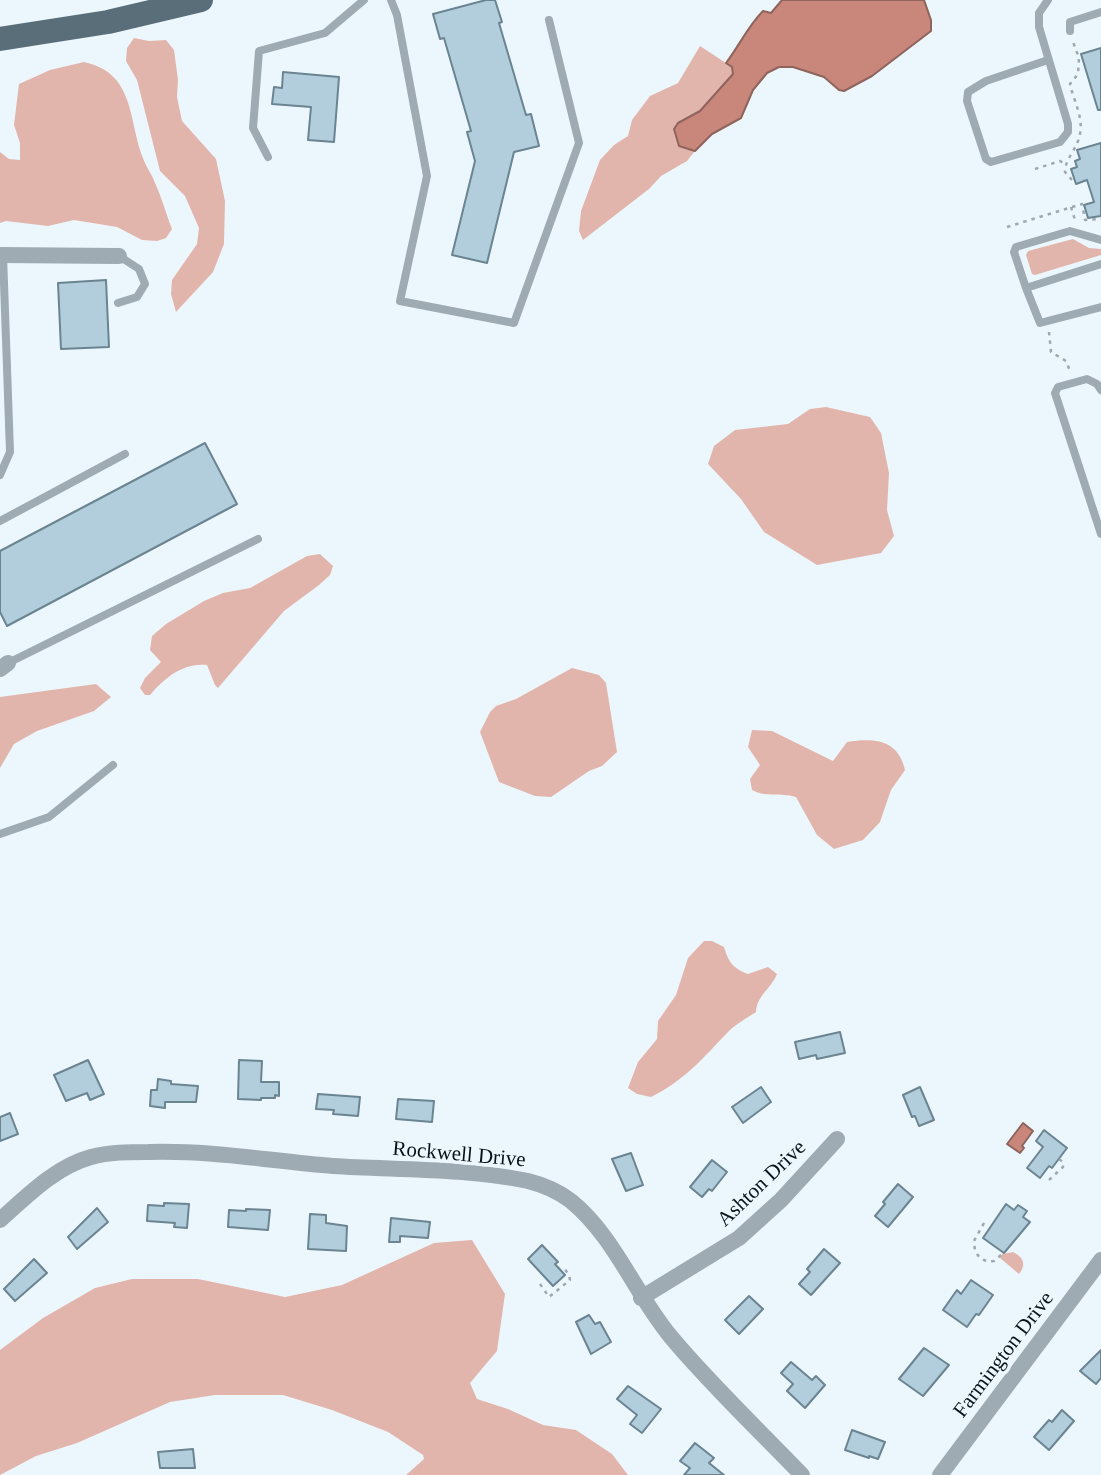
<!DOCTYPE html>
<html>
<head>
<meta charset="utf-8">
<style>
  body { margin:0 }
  canvas { display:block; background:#ecf7fd }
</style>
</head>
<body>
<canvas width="1101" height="1475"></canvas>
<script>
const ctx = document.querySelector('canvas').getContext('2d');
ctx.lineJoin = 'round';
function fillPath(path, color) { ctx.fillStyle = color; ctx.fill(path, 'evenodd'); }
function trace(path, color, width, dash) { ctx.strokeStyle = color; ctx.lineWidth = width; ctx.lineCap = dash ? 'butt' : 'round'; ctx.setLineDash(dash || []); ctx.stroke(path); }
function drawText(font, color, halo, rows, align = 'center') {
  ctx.font = font + ' "Times New Roman",serif'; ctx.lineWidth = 7; ctx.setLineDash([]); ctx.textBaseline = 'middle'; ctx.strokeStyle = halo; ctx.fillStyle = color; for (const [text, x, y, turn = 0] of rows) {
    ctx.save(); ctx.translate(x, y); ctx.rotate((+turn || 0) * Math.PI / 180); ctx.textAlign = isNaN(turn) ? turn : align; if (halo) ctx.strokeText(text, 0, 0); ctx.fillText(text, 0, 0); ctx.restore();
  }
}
const green = new Path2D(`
  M134,38L149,41L166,40L174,50L178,80L177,97L182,121L216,159L225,201L224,244L213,272L176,312L171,294L172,280L197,244L199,228L185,196L160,171L137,80L126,61L127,48Z
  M700,46L732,67L735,71L700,111L678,123L686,149L695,151L687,161L661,176L649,189L583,240L579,231L581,211L600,160L614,145L628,136L632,120L650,96L678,83Z
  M84,62C135,73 128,119 143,158C146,167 152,174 155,183C162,198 166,214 172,229L166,238L157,241L142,240L117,227L74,220L48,226L6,221L0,223V152L9,159L20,160V143L14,125L19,84L50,70Z
  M1073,239L1089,248L1101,249V255L1035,275L1032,274L1026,255L1028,251Z
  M826,407L870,417L881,433L889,473L887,510L894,536L881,553L817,565L764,532L741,499L708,464L714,446L735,430L788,424L810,409Z
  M320,554L333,566L330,575L319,585L284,611L218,688L215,685L207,665C184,662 164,678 150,695H145L140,688L145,678L161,662L150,650L152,636L166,624L204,601L223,593L250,588L307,556Z
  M572,668L599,675L606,683L617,752L602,766L589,771L551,797L535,796L499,782L480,732L490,712L496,706L516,699Z
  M96,684L111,697L94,711L37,731L14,744L0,768V697Z
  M752,730L772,731L833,761L847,742C874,738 898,739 905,770L891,790L880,822L863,840L834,849L817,835L796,797C779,792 767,798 752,790L750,779L760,765L748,747Z
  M704,941H712L724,947C729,963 733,968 748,974L768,967L777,974C771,989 757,995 756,1012C747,1018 736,1024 728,1032C702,1059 685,1080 651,1097L637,1094L628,1088L638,1062L657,1039L658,1021L676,995L688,958Z
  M472,1240L505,1294L497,1351L470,1383L477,1399L508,1409L543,1425L576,1430L612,1454L628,1475H406L424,1459L423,1455L388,1432L332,1410L283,1395H215L170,1402L77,1443L36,1456L0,1475V1350L43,1318L95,1288L132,1279H198L285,1297L342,1285L434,1243Z
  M1013,1252C1023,1257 1027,1264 1019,1274L1000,1258L1002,1254Z`);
const water = new Path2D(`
  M782,0H924L931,20V31L872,76L844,91L839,90L824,77L793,67H779L767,73L753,90L741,118L712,134L695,151L679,146L674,129L678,123L700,111L733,74L732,67L726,63C739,46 748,26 763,11L771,13Z
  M1023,1123L1033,1131L1022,1146L1024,1148L1020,1153L1007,1144Z`);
const building = new Path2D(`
  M486,0H495L502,22L499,23L526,115L531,114L539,146L514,152L487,263L452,255L475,161L467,132L471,131L444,38L440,39L433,14Z
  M1101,48V110H1098L1081,54Z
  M283,72L339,77L334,142L308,140L311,107L272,104L274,87L282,88Z
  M1101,143V216L1088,218L1084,205L1094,202L1087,180L1076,184L1071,169L1077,167L1075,161L1080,159L1077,150Z
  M106,280L109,347L61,349L58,283Z
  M205,443L237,504L7,626L0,612V551Z
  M840,1032L845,1053L817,1059L816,1055L799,1059L795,1042Z
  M88,1060L104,1094L90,1100L87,1093L66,1101L54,1075Z
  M239,1060L262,1061L261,1082H279V1096L275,1095V1098H261V1100L238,1099Z
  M158,1079L171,1081V1084L198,1086L196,1102H165V1108L150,1106L151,1090H157Z
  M761,1087L771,1102L743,1123L732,1107Z
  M920,1087L934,1120L919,1126L915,1116L912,1117L903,1095Z
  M318,1094L360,1097L358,1116L333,1114L334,1110L316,1109Z
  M398,1099L434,1101L432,1122L396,1119Z
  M10,1113L18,1134L0,1141V1117Z
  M1044,1130L1067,1148L1052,1168L1049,1166L1040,1178L1027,1168L1043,1147L1036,1141Z
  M631,1153L643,1185L626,1191L612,1159Z
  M712,1160L727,1172L712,1191L709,1189L702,1197L690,1187Z
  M898,1184L913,1197L888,1227L875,1216L885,1204L883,1202Z
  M164,1203L189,1204L187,1228L174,1227L175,1223L147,1221L148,1205L164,1206Z
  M1006,1204L1014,1210L1018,1205L1027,1211L1023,1217L1030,1222L1004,1253L983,1238Z
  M97,1208L108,1222L77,1249L68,1237Z
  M246,1209L270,1210L268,1230L228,1227L229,1210L246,1211Z
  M310,1214L326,1215V1223L347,1226L346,1251L308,1249Z
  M391,1218L430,1222L428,1238L400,1236V1242H389Z
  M542,1245L558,1262L555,1264L565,1275L553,1286L528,1259Z
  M824,1249L840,1263L811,1295L799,1284L810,1272L807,1269Z
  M34,1259L47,1273L15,1301L4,1289Z
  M971,1280L993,1295L979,1315L976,1314L967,1327L943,1310L957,1290L961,1294Z
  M749,1296L763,1309L739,1334L725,1320Z
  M589,1315L595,1324L600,1322L611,1342L591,1354L576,1322Z
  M924,1348L949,1365L923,1396L899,1379Z
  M1101,1350V1378L1096,1384L1080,1371Z
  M791,1362L812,1380L816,1376L825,1385L805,1408L787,1391L793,1384L781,1373Z
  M628,1386L661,1409L642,1433L630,1424L637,1415L617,1399Z
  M1062,1410L1074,1421L1049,1450L1034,1437L1049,1420L1052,1422Z
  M852,1430L885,1442L878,1459L869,1456V1458L845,1450Z
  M695,1443L714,1458L709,1463L724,1475H684L690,1468L680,1461Z
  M193,1449L195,1468H160L158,1452Z`);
const path = new Path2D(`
  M1035,169L1060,161L1065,164
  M1072,180L1065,172C1065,160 1074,152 1078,141C1086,120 1074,103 1070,84L1078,74L1079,58L1073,42
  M1071,207L1075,220
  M1007,227L1082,204L1085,220L1101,219
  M1049,332L1051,352L1066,361L1070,371
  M1049,1180L1063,1167V1162L1059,1159
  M984,1223L974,1241L975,1251C980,1259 984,1262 994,1261L1001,1255
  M540,1284L549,1297L570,1280L569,1275L564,1268`);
const service = new Path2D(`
  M391,0L397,15L427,176L400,301L514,323L579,143L549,20
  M1070,31V22L1101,12
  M1048,60L986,81L968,92L967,101L986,159L991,162L1060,142L1068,132V124L1039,27V13L1048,0
  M268,157L253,128L259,51L325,33L364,0
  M1101,264L1026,288L1040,323L1101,307
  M1026,288L1014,252L1016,247L1070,231L1101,240
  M118,303L137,297L145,284L139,269L119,256
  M1101,390L1097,384L1087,379L1058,387L1055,393L1101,534
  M0,475L10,452L3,255
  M0,521L125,454
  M8,663L258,539
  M0,834L49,817L113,765`);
const minor = new Path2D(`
  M0,255L119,256
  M0,669L8,663
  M0,1220C27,1196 55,1167 91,1157C109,1152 129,1152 148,1152C211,1150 271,1161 333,1166C397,1170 465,1168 528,1181C544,1185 558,1191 571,1201C615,1237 635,1294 671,1337C711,1385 758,1429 802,1475
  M641,1298L739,1238L781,1200L837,1139
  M940,1475L1101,1260`);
const primary = new Path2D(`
  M0,39L108,22L201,0`);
const streetNames = [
  ["Rockwell Drive",459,1155,5],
  ["Ashton Drive",762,1184,-44],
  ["Farmington Drive",1004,1355,-53]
];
fillPath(green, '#e2b5ac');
fillPath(water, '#c8877a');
trace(water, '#8e645c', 2);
fillPath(building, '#b2cddc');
trace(building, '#6b8492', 2);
trace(path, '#9ea9af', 2.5, [3.5, 5]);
trace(service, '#9fabb2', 8);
trace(minor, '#9fabb2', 16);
trace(primary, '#596e79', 24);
drawText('21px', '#081217', '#ecf7fd', streetNames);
</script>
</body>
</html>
